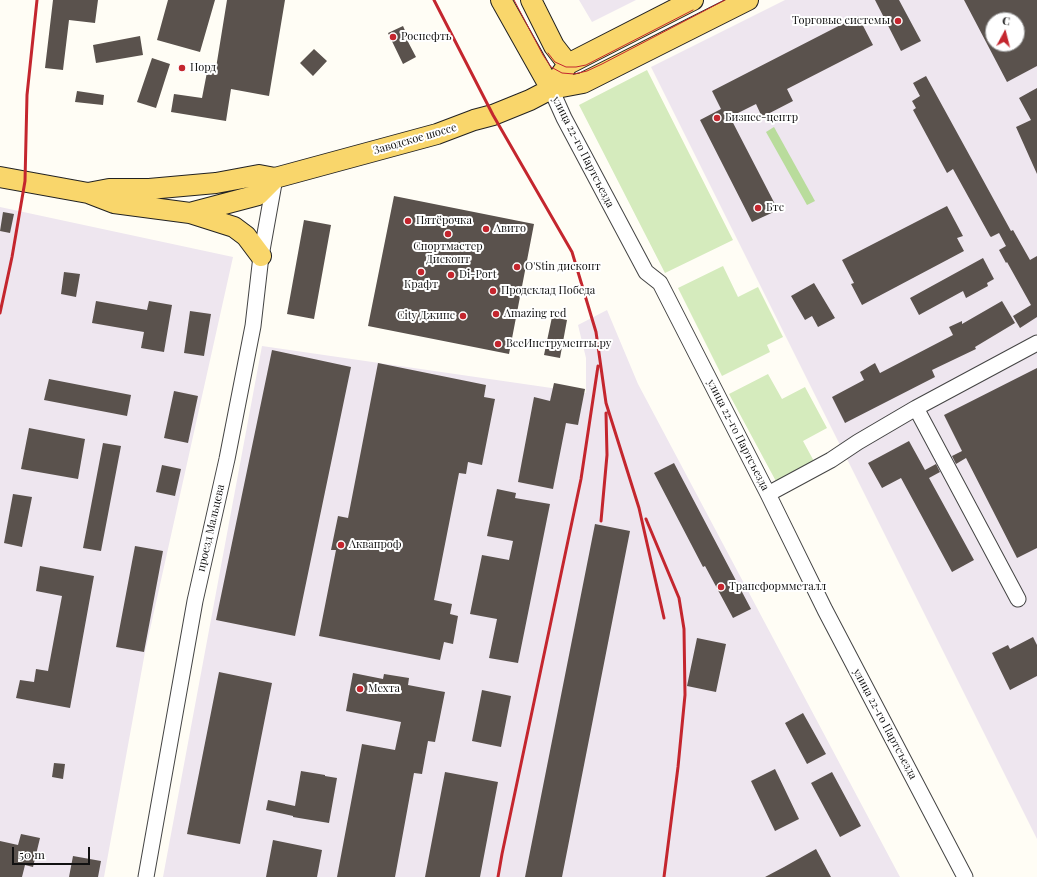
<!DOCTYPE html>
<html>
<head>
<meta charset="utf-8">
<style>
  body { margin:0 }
  #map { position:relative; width:1037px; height:877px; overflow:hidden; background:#fffdf5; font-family:"Playfair Display",serif }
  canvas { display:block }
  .north { position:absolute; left:985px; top:12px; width:40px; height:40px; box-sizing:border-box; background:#fff; border:1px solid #a0a0a0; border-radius:50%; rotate:7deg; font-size:11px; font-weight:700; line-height:16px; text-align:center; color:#111 }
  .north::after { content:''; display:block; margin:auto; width:14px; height:18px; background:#c4262e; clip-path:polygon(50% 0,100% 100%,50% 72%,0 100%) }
  .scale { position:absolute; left:12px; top:847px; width:78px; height:18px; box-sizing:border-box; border:2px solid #111; border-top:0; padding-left:5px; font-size:12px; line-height:14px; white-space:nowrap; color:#111; -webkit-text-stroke:3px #fff; paint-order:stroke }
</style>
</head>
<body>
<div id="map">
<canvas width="1037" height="877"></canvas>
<div class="north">С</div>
<div class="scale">50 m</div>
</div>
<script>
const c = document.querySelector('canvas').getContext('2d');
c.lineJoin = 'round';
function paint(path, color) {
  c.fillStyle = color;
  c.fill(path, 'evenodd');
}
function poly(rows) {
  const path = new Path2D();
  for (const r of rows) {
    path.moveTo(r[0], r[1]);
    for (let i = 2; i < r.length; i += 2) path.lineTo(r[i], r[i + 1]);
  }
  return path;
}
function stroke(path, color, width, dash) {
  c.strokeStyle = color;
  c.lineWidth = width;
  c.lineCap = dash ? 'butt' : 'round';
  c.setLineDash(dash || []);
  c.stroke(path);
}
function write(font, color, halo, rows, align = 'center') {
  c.font = font + ' "Playfair Display",serif';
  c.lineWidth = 4;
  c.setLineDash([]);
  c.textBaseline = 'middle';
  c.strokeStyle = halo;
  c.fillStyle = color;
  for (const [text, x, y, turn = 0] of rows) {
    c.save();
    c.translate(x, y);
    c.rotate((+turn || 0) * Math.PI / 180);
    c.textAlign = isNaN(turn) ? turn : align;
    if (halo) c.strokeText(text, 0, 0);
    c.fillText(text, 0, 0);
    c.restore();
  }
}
paint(poly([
  [579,0,636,0,592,22],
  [785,0,1037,0,1037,839,651,67],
  [993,20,1017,20,1017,44,993,44],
  [0,207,233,257,145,652,104,877,0,877],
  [607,310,638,384,900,877,163,877,262,346,586,393,586,358,578,325]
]), '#eee6ef');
paint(poly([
  [647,70,733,240,665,273,579,105],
  [723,266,738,297,758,287,783,337,767,345,770,352,722,376,678,288],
  [768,374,782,399,805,387,827,428,803,441,816,465,778,485,729,394]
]), '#d5ebbd');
paint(poly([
  [774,127,815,201,807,205,766,132]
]), '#b9dc9c');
paint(poly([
  [53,0,98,0,95,23,69,20,63,70,45,68],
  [168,0,215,0,200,52,157,40],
  [227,0,285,0,269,96,231,89,226,121,171,112,174,94,202,98,208,67,216,68],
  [875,0,899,0,921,41,901,51],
  [964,0,1037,0,1037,66,1007,82],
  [993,20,1017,20,1017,44,993,44],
  [858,16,873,45,787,89,793,101,762,117,756,104,730,117,778,210,752,222,700,120,721,109,712,91],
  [403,26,407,35,405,36,416,57,403,64,388,33],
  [140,36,143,55,96,63,93,45],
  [314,49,327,61,313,76,300,63],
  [152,58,170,64,156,108,137,102],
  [926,76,1011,231,1013,230,1030,260,1037,256,1037,317,1020,328,1013,316,1031,305,1007,262,1006,263,999,250,1006,246,999,233,991,237,990,236,953,169,947,173,913,110,916,108,912,101,920,96,913,83],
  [1037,88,1037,174,1016,127,1031,120,1019,98],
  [77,91,104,95,103,105,75,102],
  [394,196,534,224,509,354,368,326],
  [947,206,963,236,957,238,964,251,862,305,851,284,854,283,842,260],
  [3,212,14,214,10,233,0,231],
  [304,220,331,225,314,319,287,314],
  [983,258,994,279,987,283,988,286,966,298,963,291,919,315,910,298],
  [64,272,80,274,76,297,61,294],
  [814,283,835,318,818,327,812,316,805,320,791,296],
  [96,301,147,310,149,301,172,305,164,352,141,348,144,332,92,323],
  [1002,301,1015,323,975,347,976,349,932,370,935,377,845,423,832,397,864,380,860,372,875,363,880,373,953,335,949,327,962,321,962,324],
  [190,311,211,314,204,356,184,353],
  [552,317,567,320,560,358,544,355],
  [272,350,351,367,295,636,216,620],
  [378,363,486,385,484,397,495,399,482,465,468,462,466,474,459,473,434,600,452,604,450,614,458,616,453,644,444,642,440,660,319,636,336,550,331,550,338,516,348,518],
  [1037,368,1037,548,1017,558,966,458,956,464,952,456,962,451,944,415],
  [49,379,131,395,127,416,44,400],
  [554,383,585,389,578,425,566,423,553,489,518,482,534,397,550,401],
  [174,391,198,396,188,443,164,438],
  [29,428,85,439,78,479,21,469],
  [909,441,925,470,936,464,940,472,929,478,974,560,952,572,901,478,882,488,868,463],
  [103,443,121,446,101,551,83,548],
  [674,463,751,609,733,618,705,566,703,567,654,473],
  [162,465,181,469,175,496,156,492],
  [497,489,516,493,515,498,550,504,518,663,489,658,497,619,470,614,482,555,509,560,513,541,487,536],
  [13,494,32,497,22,547,4,543],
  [595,524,630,531,562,877,525,877],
  [135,546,163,551,144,652,116,647],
  [40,566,94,576,70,708,16,698,20,680,34,682,36,669,48,671,62,596,36,591],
  [1033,637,1037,645,1037,676,1010,690,992,653,1008,645,1010,649],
  [697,638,726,644,716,692,687,686],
  [219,672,272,683,240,844,187,834],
  [353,673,383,679,384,674,409,678,408,685,445,692,435,742,428,741,422,774,414,773,395,877,337,877,362,744,395,750,401,722,346,711],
  [482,690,511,696,501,747,472,741],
  [803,713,826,754,807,764,785,723],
  [54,763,65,764,63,779,52,777],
  [775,769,799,819,775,831,751,781],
  [301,771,325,775,325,776,337,778,329,823,293,817,293,816,266,810,268,800,295,806],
  [445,772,498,782,480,877,425,877],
  [832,772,861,826,840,837,811,783],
  [21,834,40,838,33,867,25,865,22,877,0,877,0,841,18,845],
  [273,840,322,850,317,877,266,877],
  [816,849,831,877,765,877,784,867],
  [73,856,101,861,98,877,69,877]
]), '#5a524d');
const minor = poly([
  [551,89,564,118,646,272,660,283,768,494,825,610,965,877],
  [916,408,1018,599],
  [768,494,831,460,858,442,916,408,1037,343],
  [146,877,195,601,227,459,253,326,261,256,275,178]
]);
const major = poly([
  [501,0,551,89],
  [531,0,554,46,568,64],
  [551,89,568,64,693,0],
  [0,177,88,193,114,203,190,213,258,195,275,178,437,134,474,120,493,115,530,100,551,89,583,83,748,0],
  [88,193,109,189,149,189,216,183,259,175,275,178],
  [190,213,234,227,246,236,261,256]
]);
stroke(minor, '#444', 17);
stroke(major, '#222', 22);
stroke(minor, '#fff', 15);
stroke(major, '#f9d66b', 20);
stroke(poly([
  [514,0,543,55,551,67,562,73,574,74,587,71,602,64,725,0],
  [548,53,555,62,566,67,576,67,586,65,693,10]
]), '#c4262e', 1);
stroke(poly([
  [434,0,493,115,572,252,596,332,606,403,639,508,664,618],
  [0,313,12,257,25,181,27,95,37,0],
  [646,519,679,598,684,629,685,695,678,767,664,877],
  [601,521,607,455,606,413],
  [498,877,502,854,581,479,598,366]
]), '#c4262e', 3);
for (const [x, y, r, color] of [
  [898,21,4,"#c4262e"],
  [393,37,4,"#c4262e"],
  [182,68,4,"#c4262e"],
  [717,118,4,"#c4262e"],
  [758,208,4,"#c4262e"],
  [408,221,4,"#c4262e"],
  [486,229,4,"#c4262e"],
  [448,234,4,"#c4262e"],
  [517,267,4,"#c4262e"],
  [421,272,4,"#c4262e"],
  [451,275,4,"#c4262e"],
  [493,291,4,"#c4262e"],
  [496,314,4,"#c4262e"],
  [463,316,4,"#c4262e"],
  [498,344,4,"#c4262e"],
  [341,545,4,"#c4262e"],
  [721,587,4,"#c4262e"],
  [360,689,4,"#c4262e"]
]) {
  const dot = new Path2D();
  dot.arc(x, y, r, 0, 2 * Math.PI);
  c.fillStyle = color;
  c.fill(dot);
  stroke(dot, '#fff', 1.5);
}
write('11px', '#111', '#fff', [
  ["Торговые системы",890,21,"right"],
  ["Роснефть",401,37],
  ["Норд",190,68],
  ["Бизнес-центр",725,118],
  ["Бтс",766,208],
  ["Пятёрочка",416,221],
  ["Авито",494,229],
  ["Спортмастер",448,247,"center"],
  ["Дисконт",448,260,"center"],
  ["O'Stin дисконт",525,267],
  ["Di-Port",459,275],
  ["Крафт",421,285,"center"],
  ["Продсклад Победа",501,291],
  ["Amazing red",504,314],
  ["City Джинс",455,316,"right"],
  ["ВсеИнструменты.ру",506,344],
  ["Аквапроф",349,545],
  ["Трансформметалл",729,587],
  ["Мехта",368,689]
], 'left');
write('11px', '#111', '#fff', [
  ["Заводское шоссе",415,139,-16],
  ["улица 22-го Партсъезда",583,152,63],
  ["улица 22-го Партсъезда",738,435,63],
  ["проезд Мальцева",211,528,-77],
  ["улица 22-го Партсъезда",885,724,62]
]);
</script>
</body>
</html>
